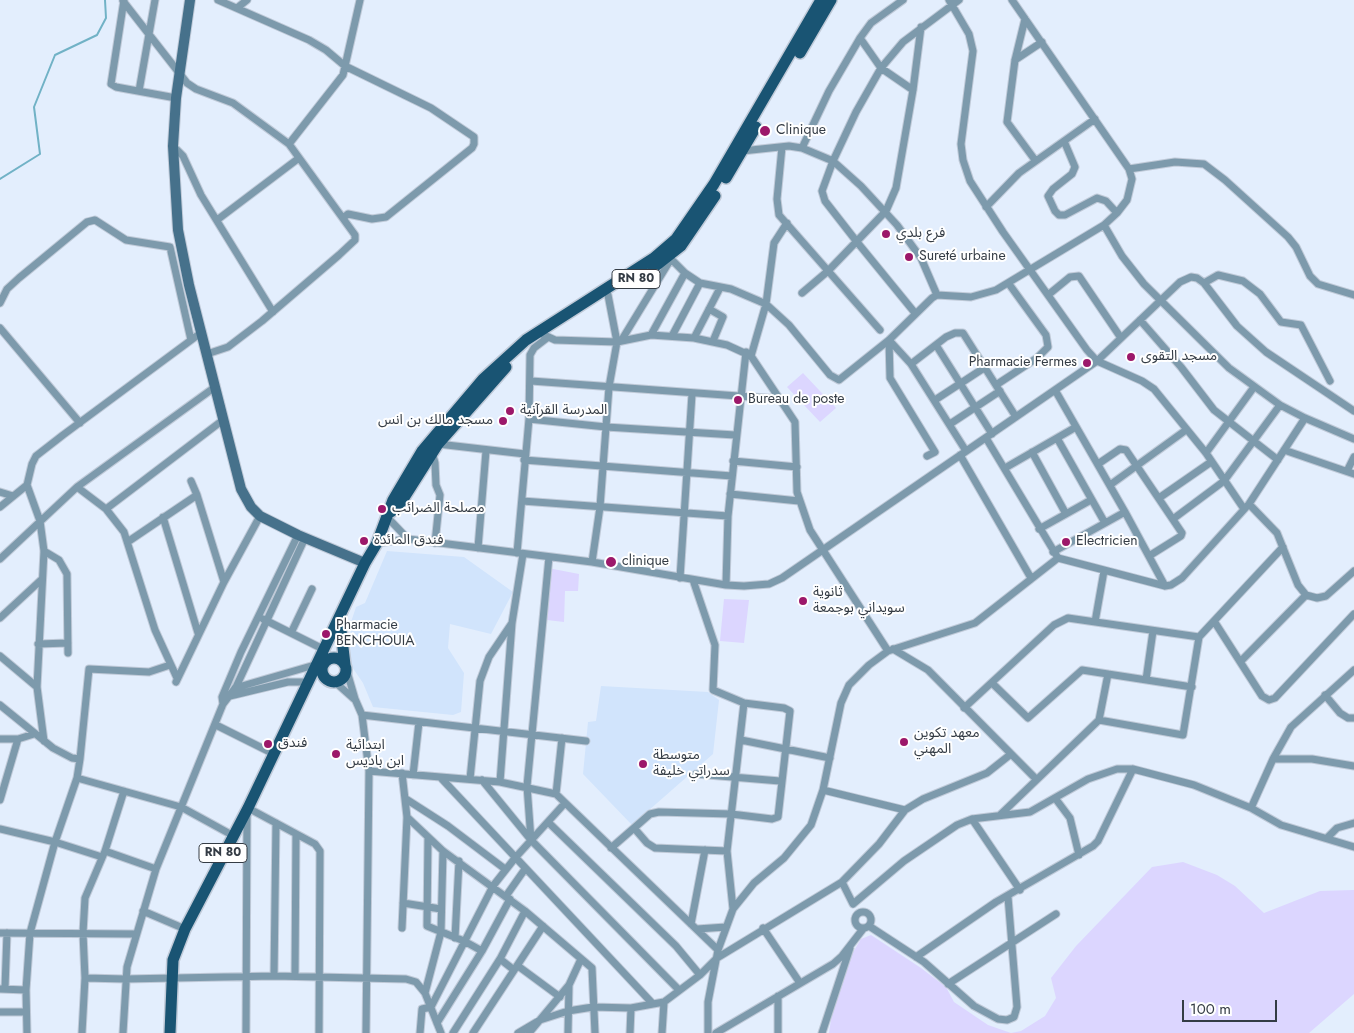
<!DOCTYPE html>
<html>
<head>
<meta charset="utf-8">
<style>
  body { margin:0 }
  #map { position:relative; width:1354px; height:1033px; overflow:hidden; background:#e3eefd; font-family:Jost,sans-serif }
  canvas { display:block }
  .scale { position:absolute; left:1182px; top:1000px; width:95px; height:22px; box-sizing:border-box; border:2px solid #343c45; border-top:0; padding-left:6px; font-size:15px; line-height:18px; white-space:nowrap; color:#343c45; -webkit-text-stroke:4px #fff; paint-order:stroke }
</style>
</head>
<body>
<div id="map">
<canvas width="1354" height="1033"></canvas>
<div class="scale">100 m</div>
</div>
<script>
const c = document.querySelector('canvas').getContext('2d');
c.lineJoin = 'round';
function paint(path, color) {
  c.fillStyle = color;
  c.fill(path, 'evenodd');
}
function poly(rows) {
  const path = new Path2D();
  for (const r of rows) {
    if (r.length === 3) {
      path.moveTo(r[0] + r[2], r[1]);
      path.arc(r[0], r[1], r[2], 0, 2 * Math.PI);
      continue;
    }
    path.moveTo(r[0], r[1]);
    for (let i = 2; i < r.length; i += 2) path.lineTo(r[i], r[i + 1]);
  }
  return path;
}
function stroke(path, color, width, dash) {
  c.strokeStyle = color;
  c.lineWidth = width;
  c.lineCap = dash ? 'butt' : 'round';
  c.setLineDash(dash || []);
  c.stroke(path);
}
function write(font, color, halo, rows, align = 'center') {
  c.font = font + ' Jost,"Noto Sans Arabic",sans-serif';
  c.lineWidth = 4;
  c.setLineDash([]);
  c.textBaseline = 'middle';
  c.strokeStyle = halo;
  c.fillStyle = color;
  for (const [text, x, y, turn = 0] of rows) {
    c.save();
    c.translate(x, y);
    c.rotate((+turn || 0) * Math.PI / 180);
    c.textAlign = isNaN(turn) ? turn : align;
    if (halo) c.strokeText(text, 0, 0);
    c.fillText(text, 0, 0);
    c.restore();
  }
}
paint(poly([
  [387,551,464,557,513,592,491,634,450,624,448,648,464,673,461,712,453,715,373,707,363,683,350,664,351,622,356,607,365,603],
  [601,686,708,692,719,700,713,754,632,825,583,774,588,722,596,721]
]), '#d1e4fc');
paint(poly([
  [803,373,836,408,820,422,787,387],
  [548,568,579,574,578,591,565,591,564,622,547,620],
  [724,599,749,600,744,643,720,641],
  [1183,862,1217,875,1235,886,1264,913,1320,891,1354,890,1354,994,1309,1033,1011,1033,1021,1031,1045,1016,1056,998,1051,978,1076,946,1152,867],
  [871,935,921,968,946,987,954,1002,988,1025,1011,1033,829,1033,832,1013,852,954,861,939]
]), '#dcd6ff');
stroke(poly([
  [0,179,40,154,34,107,55,55,97,35,106,18,105,0]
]), '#71b2c6', 2);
const minor = poly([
  [124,0,111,84,116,87,176,98],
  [218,0,309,40,326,50,345,66,431,108,474,137,474,144,472,148,386,217,372,219,348,214,343,218],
  [949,0,969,34,973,51,961,144,963,160,970,181,1003,232,1087,350,1097,361,1142,381,1154,389,1206,453,1244,509],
  [123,1,187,83,196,89,233,103,289,144,355,235,355,240,339,255,262,321,228,347,207,354],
  [237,8,247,0],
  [1025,19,1015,60,1007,122,1035,160],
  [860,38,881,68,913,90],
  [1015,60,1042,42],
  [139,91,155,0],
  [1064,141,1075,167,1072,174,1053,189,1048,196,1055,211,1059,215,1065,215,1097,198,1106,201,1117,213],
  [289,144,343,75,360,0],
  [173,146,183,156,201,195,273,312],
  [782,147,777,199,779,215,880,330],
  [802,148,829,91,860,38,871,23,903,0],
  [742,151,789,146,802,148,833,161,861,186,897,225,921,258,937,295],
  [1129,169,1175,162,1204,164,1225,180,1288,237,1296,247,1310,276,1318,284,1354,295],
  [986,207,1019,173,1095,119],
  [217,220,299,158],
  [1104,225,1122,256,1144,284,1229,368,1280,405,1305,418,1354,439],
  [667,255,685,273,700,283,731,289,766,304,789,325,830,375,839,380,889,340,932,298,937,295,971,297,996,290,1104,225,1117,213,1127,200,1132,179,1129,169,1012,0],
  [1204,283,1218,275,1243,281,1260,294,1281,322,1301,325,1330,381],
  [802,293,828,271,886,211,896,188,913,90,921,27],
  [1048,295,1070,277,1079,276,1121,338],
  [0,303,7,289,19,278,87,222,95,220,126,240,170,247,191,340],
  [709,309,723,317,713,341],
  [915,313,857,242,825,201,822,191,833,161,856,112,881,68,903,42,959,0],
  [1140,320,1181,367,1214,410,1278,460],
  [0,328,80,423],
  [542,334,555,340,617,342,651,335,694,338,727,345,751,356,795,422,797,492,810,530,888,651],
  [651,335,685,273],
  [672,336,700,283],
  [694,338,720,288],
  [621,341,671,259],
  [936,345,992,434],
  [751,356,766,304,774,243,787,223],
  [911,364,946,337,955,333,963,333,1016,417],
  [531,381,780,399],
  [996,385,1037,358,1048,347,1046,335,1009,284],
  [1055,390,1125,512,1165,586],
  [935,400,984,368],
  [529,419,606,427,735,435],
  [950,424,1000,391],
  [986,438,1058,558,1165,586,1171,585,1182,578,1249,504,1305,418],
  [1057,438,1105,523],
  [438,444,525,454],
  [1284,450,1354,474],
  [432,452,435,463,436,485,440,495,435,543],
  [1032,452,1066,514],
  [1206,453,1254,387],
  [960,455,1031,578],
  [927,456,935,452,890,378,889,340,911,364,966,451],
  [524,460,732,476],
  [733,461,797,467],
  [1098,464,1120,449,1126,450,1182,533,1181,536,1149,556],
  [1005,468,1076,427],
  [1347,471,1354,457],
  [191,481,197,495,224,582],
  [1110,485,1186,430],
  [77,487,106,509,124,532,155,630,177,678],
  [0,492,13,496],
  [730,494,799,501],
  [1159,498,1211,462],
  [522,501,728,516],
  [1249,504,1277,533,1298,585,1306,595,1317,598,1326,596,1354,571],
  [0,507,27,485],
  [106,509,223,420],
  [163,517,198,633],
  [1173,519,1224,481,1280,405],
  [1039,529,1091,500],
  [298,535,241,652,222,697,223,704,236,687,305,538],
  [408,539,592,562,726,585,744,586,769,584,782,578,1097,361,1180,282,1191,277,1197,278,1204,283,1237,326,1266,352,1354,411],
  [129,541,197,495],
  [377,543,408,539,388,518],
  [478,548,486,451],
  [44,551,59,560,67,574,68,653],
  [1053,552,1125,512],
  [517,553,529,419,530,355,534,348,547,338],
  [0,559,77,487,215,387],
  [592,562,600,507,609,387,617,342,608,295],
  [680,578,692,394],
  [726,585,728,516,746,352],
  [0,618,41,580],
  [263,619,325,650],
  [1214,621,1262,696,1269,700,1275,698,1354,614],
  [1095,622,1104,571],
  [291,633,312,589],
  [38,644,68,643],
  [893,649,928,670,1036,779],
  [0,656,37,687],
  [1241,661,1306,595],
  [346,668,355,699,362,715,369,771,366,1033],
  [1108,674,1099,720,1183,735,1199,637],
  [1146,680,1153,631],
  [176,682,224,582,260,516],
  [335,682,354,699],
  [992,683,1028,718,1082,670,1192,687],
  [235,688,318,664],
  [1325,695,1340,713,1348,718,1354,718],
  [230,696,288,682,309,682],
  [0,705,53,748,72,758,80,759,77,778,55,842,30,933,26,990,27,1033],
  [964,708,1054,625,1068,618,1199,637,1283,547],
  [362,715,586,741],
  [216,725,274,754],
  [562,738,556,794,718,950],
  [0,739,18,739],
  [741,740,830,758],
  [44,741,37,687,44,551,40,521,27,485,32,464,36,456,63,435,202,332],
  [80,759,89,669,149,672,170,665],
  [1273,759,1291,727,1354,670],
  [369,771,500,782,556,794],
  [402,773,407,817,402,928],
  [696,774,780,781],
  [413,775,419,722],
  [77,778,181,807,232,835],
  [441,778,653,1004],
  [470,779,480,681,489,657,512,623],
  [482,780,531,840,679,990],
  [500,782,512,623,523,554],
  [823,790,905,810,923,799,987,773,1011,754],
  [124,791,105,851,85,898,83,933,85,978,125,979,274,976,406,979,416,982,425,993,441,1033],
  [1055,798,1070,818,1079,855],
  [406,799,448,826,505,869],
  [0,800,18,739,34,734],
  [248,808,315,844,320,851,319,1033],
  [1251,808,1273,759,1312,759,1354,766],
  [1000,815,1099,720],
  [407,817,443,851,525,911,592,968,595,1033],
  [972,819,1020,890],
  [548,822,676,946,700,975],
  [634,828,650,814,659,812,731,814,772,819,778,817,790,711,784,708,744,703,713,690,715,645,693,580],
  [0,829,55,842,102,857],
  [428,838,427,926,464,941,482,951],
  [1327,838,1337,828,1354,823],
  [531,840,527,786,549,557],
  [611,848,634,828,647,843,655,848,727,851],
  [105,851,156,869],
  [842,882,853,904,904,861,957,825,972,819,1030,812,1088,779,1117,769,1133,769,1194,785,1251,808,1281,825,1354,847],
  [506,896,525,869],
  [403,903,441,909],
  [733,909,727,851,744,703],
  [143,911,185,929],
  [863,920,8],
  [691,924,705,850],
  [869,926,924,962,974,1006,998,1019,1007,1020,1014,1017,1017,1007,1008,897],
  [763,928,800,983],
  [697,929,726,927],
  [0,933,136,934],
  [455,938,459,861],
  [916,957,996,902,1093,846,1098,841,1133,769],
  [500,959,514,970],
  [518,966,560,997],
  [274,976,276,823],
  [295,976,296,834],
  [948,984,1056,914],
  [569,985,581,959],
  [5,988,7,933],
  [0,989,26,990],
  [425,993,441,932,443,851],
  [0,1012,26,1012],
  [437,1023,482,951,510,899],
  [82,1033,85,978],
  [123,1033,127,967,156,869,223,704],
  [246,1033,247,813],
  [420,1033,422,1009,431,1007,493,886,515,858,565,803],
  [453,1033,500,959,525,911],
  [473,1033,543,926],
  [518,1033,540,1020,568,1011,593,1007,631,1008,664,1002,700,975,717,958,842,882,879,844,905,810],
  [529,1033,569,985,568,1033],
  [630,1033,631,1008],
  [662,1033,664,1002],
  [708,1033,708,1002,718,950,733,909,754,883,784,858,811,825,823,790,841,703,849,685,869,665,888,651,975,623,1058,558],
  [716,1033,833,964,842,956,863,929],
  [778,1033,778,996],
  [822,1033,850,948]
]);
const secondary = poly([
  [190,0,176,98,173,146,178,230,189,285,241,489,251,507,260,516,298,535,365,563]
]);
const primary = poly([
  [800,53,831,0],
  [726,178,756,127],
  [653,268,681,246,715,196],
  [391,512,400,504,438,444,506,367],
  [340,622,345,665],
  [334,670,12],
  [170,1033,173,960,185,929,248,808,365,563,377,543,393,500,422,451,483,379,526,340,654,258,676,239,714,184,821,0]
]);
stroke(minor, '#c0cad8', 9);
stroke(secondary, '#c0cad8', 12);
stroke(primary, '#c0cad8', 14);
stroke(minor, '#7d9aac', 7);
stroke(secondary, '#46718b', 10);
stroke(primary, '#195473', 11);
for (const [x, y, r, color] of [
  [765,131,6,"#9c186a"],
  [886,234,5,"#9c186a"],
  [909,257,5,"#9c186a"],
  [1131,357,5,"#9c186a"],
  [1087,363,5,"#9c186a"],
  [738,400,5,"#9c186a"],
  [510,411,5,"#9c186a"],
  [503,421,5,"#9c186a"],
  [382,509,5,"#9c186a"],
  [364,541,5,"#9c186a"],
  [1066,542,5,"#9c186a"],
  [611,562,6,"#9c186a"],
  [803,601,5,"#9c186a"],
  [326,634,5,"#9c186a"],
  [904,742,5,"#9c186a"],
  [268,744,5,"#9c186a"],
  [336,754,5,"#9c186a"],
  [643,764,5,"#9c186a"]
]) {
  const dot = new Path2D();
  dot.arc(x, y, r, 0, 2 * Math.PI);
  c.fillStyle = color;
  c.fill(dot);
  stroke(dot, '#fff', 2);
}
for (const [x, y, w] of [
  [636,279,48],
  [223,853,48]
]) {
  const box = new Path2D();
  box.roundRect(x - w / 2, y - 9.5, w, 19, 4);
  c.fillStyle = '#fff';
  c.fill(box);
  stroke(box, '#343c45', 1);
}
write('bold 12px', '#343c45', null, [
  ["RN 80",636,279],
  ["RN 80",223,853]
]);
write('14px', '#343c45', '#fff', [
  ["Clinique",776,131],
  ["فرع بلدي",896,234],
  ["Sureté urbaine",919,257],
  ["مسجد التقوى",1141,357],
  ["Pharmacie Fermes",1077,363,"right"],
  ["Bureau de poste",748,400],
  ["المدرسة القرآنية",520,411],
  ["مسجد مالك بن انس",493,421,"right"],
  ["مصلحة الضرائب",392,509],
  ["فندق المائدة",374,541],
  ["Electricien",1076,542],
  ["clinique",622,562],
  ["ثانوية",813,593],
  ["سويداني بوجمعة",813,609],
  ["Pharmacie",336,626],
  ["BENCHOUIA",336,642],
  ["معهد تكوين",914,734],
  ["المهني",914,750],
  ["فندق",278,744],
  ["ابتدائية",346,746],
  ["ابن باديس",346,762],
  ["متوسطة",653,756],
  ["سدراتي خليفة",653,772]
], 'left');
</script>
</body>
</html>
